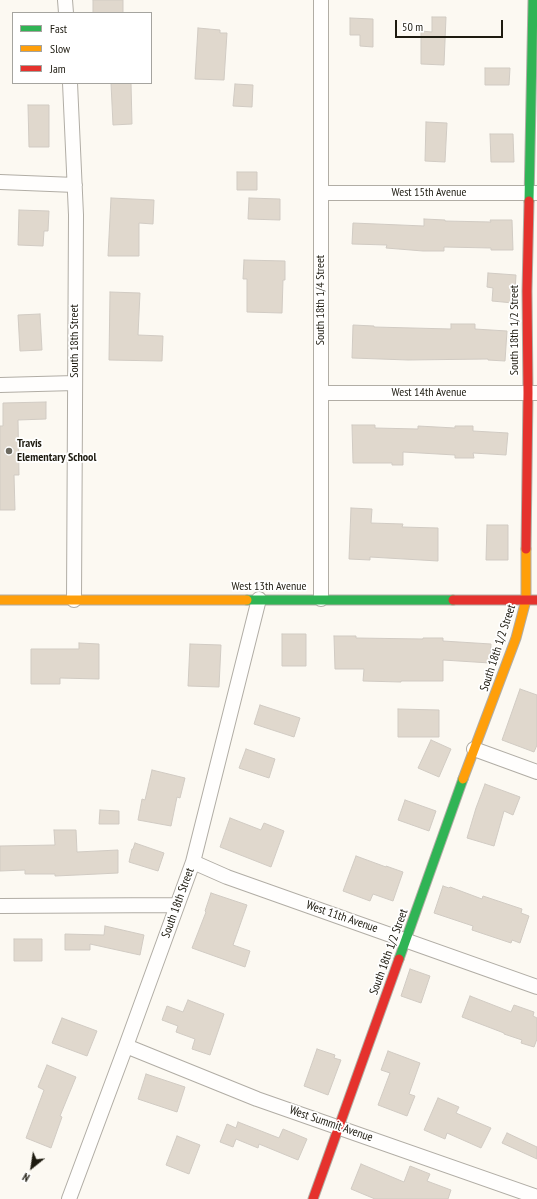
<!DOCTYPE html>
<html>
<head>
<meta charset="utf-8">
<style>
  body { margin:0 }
  #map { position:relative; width:537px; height:1199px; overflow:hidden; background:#fcf9f2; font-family:"PT Sans Narrow",sans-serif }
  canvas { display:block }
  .legend { position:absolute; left:12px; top:12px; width:140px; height:72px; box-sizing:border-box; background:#fff; border:1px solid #a5a49f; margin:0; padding:5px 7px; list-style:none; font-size:12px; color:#1e1b10 }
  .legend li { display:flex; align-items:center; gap:8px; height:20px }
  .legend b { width:20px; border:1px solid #a5a49f }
  .north { position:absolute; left:12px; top:1147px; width:40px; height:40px; -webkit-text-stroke:3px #fff; paint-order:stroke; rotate:210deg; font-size:11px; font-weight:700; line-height:16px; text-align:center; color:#1e1b10 }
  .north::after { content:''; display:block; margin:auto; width:14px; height:18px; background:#1e1b10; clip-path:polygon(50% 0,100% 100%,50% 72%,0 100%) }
  .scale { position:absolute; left:395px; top:20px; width:108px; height:18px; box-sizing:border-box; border:2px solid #1e1b10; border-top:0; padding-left:5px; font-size:12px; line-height:14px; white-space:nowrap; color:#1e1b10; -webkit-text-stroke:3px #fff; paint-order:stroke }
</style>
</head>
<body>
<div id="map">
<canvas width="537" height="1199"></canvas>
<ul class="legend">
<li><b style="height:5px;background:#30b455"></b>Fast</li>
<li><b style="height:5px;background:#ff9f0a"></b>Slow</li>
<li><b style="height:5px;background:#e5322d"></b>Jam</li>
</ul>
<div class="north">N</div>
<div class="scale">50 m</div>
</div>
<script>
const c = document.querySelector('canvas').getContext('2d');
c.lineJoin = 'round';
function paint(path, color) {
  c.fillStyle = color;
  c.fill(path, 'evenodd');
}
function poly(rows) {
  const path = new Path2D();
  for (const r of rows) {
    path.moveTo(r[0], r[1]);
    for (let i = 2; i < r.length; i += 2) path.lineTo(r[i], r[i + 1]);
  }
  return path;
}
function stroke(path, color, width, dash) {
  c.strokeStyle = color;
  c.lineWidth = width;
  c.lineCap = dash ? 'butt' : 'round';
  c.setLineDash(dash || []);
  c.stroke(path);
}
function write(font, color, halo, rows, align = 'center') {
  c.font = font + ' "PT Sans Narrow",sans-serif';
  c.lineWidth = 3.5;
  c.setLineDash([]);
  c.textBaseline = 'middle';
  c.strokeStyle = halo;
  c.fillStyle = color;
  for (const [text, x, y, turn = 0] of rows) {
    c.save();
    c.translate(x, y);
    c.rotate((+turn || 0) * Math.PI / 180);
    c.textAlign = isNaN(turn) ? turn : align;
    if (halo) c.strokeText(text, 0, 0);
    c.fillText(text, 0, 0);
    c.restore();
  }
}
const building = poly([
  [93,0,123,0,123,13,93,13,93,0],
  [432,17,446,17,444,65,421,64,421,31,432,32,432,17],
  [350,18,373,19,373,47,360,46,360,35,350,35,350,18],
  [198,28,220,30,220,33,227,33,224,80,195,79,198,28],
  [485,68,510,68,509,85,485,85,485,68],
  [111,83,131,83,132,124,113,125,111,83],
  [235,84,253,85,252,107,233,106,235,84],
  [28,105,49,105,49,147,29,147,28,105],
  [426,122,447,123,445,162,425,161,426,122],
  [490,134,513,134,514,162,491,162,490,134],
  [237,172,257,172,257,190,237,190,237,172],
  [111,198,154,200,153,224,139,223,139,256,108,256,111,198],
  [249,198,280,199,280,220,248,219,249,198],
  [19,210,49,211,48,231,44,231,43,246,18,245,19,210],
  [424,219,445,220,445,221,491,222,490,220,512,220,513,250,491,250,491,248,444,247,444,251,423,251,386,248,387,245,352,244,353,223,424,226,424,219],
  [244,260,285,261,285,280,283,280,282,313,247,312,247,279,243,279,244,260],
  [488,273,516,275,515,290,514,289,513,303,492,301,493,288,487,287,488,273],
  [110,292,140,293,138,335,163,336,162,361,109,360,110,292],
  [40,314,42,350,20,351,18,315,40,314],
  [451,324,475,324,475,329,507,331,505,361,488,360,488,359,408,360,352,358,353,325,374,326,374,327,451,329,451,324],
  [46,402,46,419,18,420,19,475,14,475,15,510,0,510,0,426,3,426,3,403,46,402],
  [352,425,375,425,375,428,418,429,418,426,455,428,455,426,473,426,473,431,508,433,506,455,473,453,474,458,455,458,455,455,403,452,403,465,392,465,392,463,353,463,352,425],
  [351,508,372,509,371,523,403,524,402,527,438,528,438,561,370,557,370,560,349,559,351,508],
  [487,525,508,525,508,560,486,560,487,525],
  [282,634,306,634,306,666,282,666,282,634],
  [334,636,356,636,356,638,423,639,423,638,443,638,443,641,491,644,490,663,443,660,443,681,401,681,401,682,363,681,364,669,335,669,334,636],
  [79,643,99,644,99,679,60,678,60,684,31,684,31,649,79,649,79,643],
  [190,644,221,645,219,687,188,686,190,644],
  [520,689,537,695,537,745,534,752,502,740,520,689],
  [260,705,300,718,294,737,254,724,260,705],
  [398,709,439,710,439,737,398,737,398,709],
  [431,740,451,749,439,777,418,768,431,740],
  [246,749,275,759,269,778,239,768,246,749],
  [152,770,185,778,180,798,177,797,171,826,138,820,142,799,145,800,152,770],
  [485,784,520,797,513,815,504,811,494,846,467,838,476,808,485,784],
  [405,800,436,811,429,831,398,820,405,800],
  [100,810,119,811,119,824,99,824,100,810],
  [230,818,261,830,264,823,284,831,271,867,220,847,230,818],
  [54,830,76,830,77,852,118,850,118,873,77,875,55,876,55,874,25,874,25,870,0,871,0,846,55,845,54,830],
  [135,843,164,853,158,871,129,862,132,849,133,849,135,843],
  [356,856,386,867,386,866,403,872,393,901,373,894,370,901,343,891,356,856],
  [443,886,449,888,450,887,482,899,483,896,522,909,521,913,529,916,520,943,512,940,511,943,472,930,473,926,434,913,443,886],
  [211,893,247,905,233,945,250,951,245,967,192,948,206,912,205,911,211,893],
  [105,926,144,935,140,955,90,944,90,950,65,950,65,934,104,935,105,926],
  [14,939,42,939,42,961,14,961,14,939],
  [410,969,430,976,421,1003,401,996,410,969],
  [470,996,511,1012,514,1005,534,1012,533,1016,537,1018,537,1039,534,1047,521,1043,522,1040,504,1034,504,1033,462,1017,470,996],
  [188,1000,224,1014,210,1055,192,1049,195,1039,176,1032,178,1026,162,1020,167,1006,183,1012,188,1000],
  [62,1018,97,1031,87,1056,52,1043,62,1018],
  [317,1049,335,1055,334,1058,341,1060,328,1095,304,1086,317,1049],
  [388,1051,420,1063,409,1094,415,1096,407,1116,378,1105,390,1073,381,1070,388,1051],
  [47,1065,76,1077,60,1116,62,1117,51,1148,26,1138,44,1090,38,1087,47,1065],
  [146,1074,185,1087,177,1112,138,1099,146,1074],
  [438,1098,459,1107,456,1113,491,1128,481,1148,447,1133,445,1139,424,1130,438,1098],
  [238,1122,279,1138,283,1129,307,1139,298,1160,259,1144,258,1148,236,1139,233,1147,220,1142,227,1124,236,1128,238,1122],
  [507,1133,537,1147,537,1159,502,1143,507,1133],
  [177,1136,200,1145,189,1174,166,1165,177,1136],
  [361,1164,404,1182,410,1166,430,1174,427,1181,451,1190,448,1199,375,1199,351,1189,361,1164]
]);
paint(building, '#e0d8cd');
stroke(building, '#d1cbc3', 1);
const street = poly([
  [65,0,66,13],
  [70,83,76,215,74,600],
  [0,182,75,185],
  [321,193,537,193],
  [0,385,75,383],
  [321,393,537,393],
  [321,599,321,0],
  [474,749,537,772],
  [193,862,227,877,537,987],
  [0,906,177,905],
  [126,1046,257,1099,537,1197],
  [69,1199,126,1046,193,862,259,599]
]);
const fast = poly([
  [529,201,533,0],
  [247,600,453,600],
  [399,959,463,779]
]);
const slow = poly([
  [0,600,247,600],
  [463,779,516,638,526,600,526,549]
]);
const jam = poly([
  [526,549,528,393,527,291,529,201],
  [453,600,537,600],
  [313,1199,399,959]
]);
stroke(street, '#b1ada5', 16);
stroke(fast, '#b1ada5', 11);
stroke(slow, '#b1ada5', 11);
stroke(jam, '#b1ada5', 11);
stroke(street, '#fffefd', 14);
stroke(fast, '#30b455', 9);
stroke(slow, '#ff9f0a', 9);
stroke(jam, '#e5322d', 9);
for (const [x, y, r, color] of [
  [9,451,4,"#6c695f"]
]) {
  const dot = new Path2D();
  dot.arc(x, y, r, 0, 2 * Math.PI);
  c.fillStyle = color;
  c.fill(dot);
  stroke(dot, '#fff', 1.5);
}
write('12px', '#1e1b10', '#fff', [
  ["West 15th Avenue",429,193],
  ["South 18th 1/4 Street",321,300,-90],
  ["South 18th 1/2 Street",515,330,-90],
  ["South 18th Street",75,341,-90],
  ["West 14th Avenue",429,393],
  ["West 13th Avenue",269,587],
  ["South 18th 1/2 Street",498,648,-72],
  ["South 18th Street",178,903,-70],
  ["West 11th Avenue",342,917,19],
  ["South 18th 1/2 Street",389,952,-70],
  ["West Summit Avenue",331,1124,19]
]);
write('bold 12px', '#1e1b10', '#fff', [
  ["Travis",17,444],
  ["Elementary School",17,458]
], 'left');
</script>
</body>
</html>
